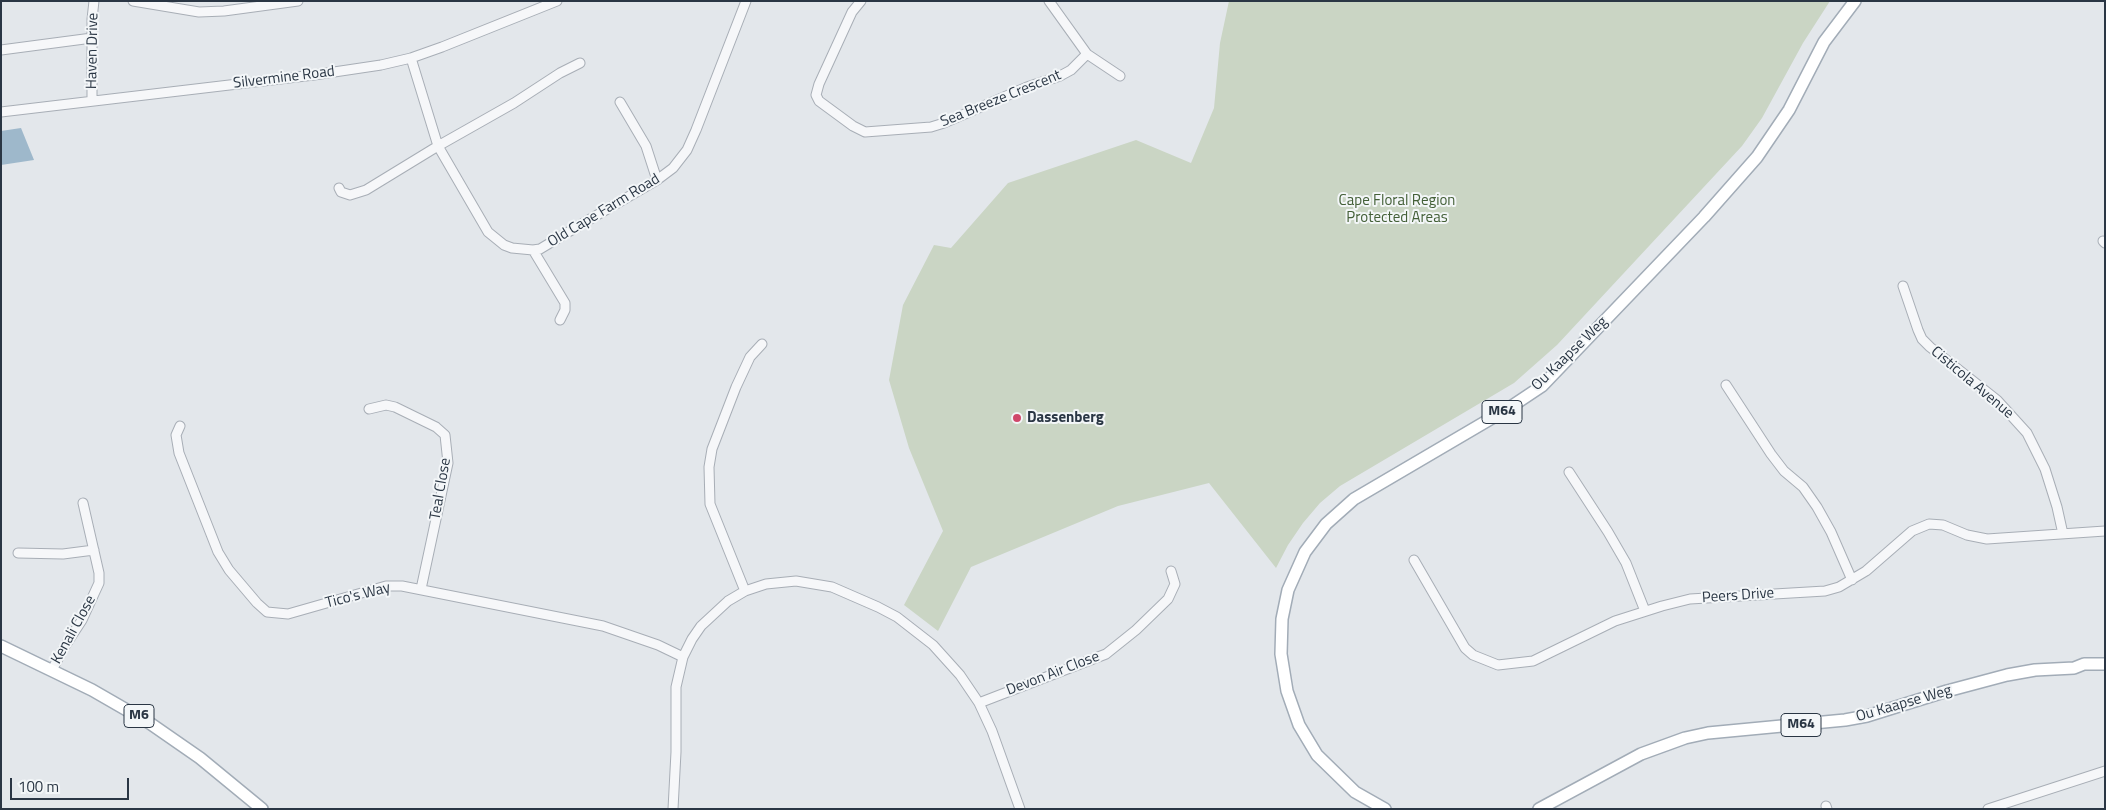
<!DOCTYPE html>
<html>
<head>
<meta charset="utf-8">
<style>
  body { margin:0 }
  #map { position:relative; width:2106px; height:810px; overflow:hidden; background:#e3e7eb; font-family:"Titillium Web",sans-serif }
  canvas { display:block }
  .frame { position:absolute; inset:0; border:2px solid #2a3644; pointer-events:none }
  .scale { position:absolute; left:10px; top:778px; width:119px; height:22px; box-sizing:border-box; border:2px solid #2a3644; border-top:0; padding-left:6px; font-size:15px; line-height:18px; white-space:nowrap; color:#2a3644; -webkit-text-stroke:4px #f3f6f8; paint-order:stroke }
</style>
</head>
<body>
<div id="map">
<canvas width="2106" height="810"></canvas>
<div class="frame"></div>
<div class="scale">100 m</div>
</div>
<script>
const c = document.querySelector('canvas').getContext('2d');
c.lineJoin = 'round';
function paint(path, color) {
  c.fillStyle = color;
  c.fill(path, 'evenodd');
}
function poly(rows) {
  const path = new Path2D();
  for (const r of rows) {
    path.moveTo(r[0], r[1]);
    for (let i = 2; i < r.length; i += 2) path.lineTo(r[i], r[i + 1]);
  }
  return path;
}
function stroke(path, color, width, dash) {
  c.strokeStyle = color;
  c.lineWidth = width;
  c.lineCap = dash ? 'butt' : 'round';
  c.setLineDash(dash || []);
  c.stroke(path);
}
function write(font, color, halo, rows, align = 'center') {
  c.font = font + ' "Titillium Web",sans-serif';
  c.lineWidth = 4;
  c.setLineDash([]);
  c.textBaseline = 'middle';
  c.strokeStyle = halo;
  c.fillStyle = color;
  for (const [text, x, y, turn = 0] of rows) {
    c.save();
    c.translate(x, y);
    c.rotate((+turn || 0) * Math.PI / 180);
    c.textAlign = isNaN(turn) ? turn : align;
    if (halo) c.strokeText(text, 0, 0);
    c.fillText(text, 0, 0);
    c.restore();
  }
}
paint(poly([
  [1229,1,1830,1,1803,43,1762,118,1742,146,1557,345,1514,383,1340,486,1320,503,1303,523,1288,545,1276,568,1209,483,1118,506,971,567,938,631,904,605,943,531,909,448,889,380,903,305,934,245,951,248,1008,183,1136,140,1191,163,1214,108,1220,43]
]), '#cad5c4');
paint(poly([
  [21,128,34,160,1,165,1,131]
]), '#9eb8cb');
const minor = poly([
  [133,1,199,12,224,11,298,1],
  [861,1,852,12,819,84,816,95,819,101,853,126,865,132,931,127,944,123,1027,87,1060,76,1071,70,1087,54],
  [1049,1,1087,54,1120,76],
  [1,50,92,38],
  [411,58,438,146,488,232,504,245,512,248,533,250,540,249,575,228,657,180,673,168,687,150,696,130,746,1],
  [92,101,92,19,94,1],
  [620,102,646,146,657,180],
  [1,112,314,75,381,65,411,58,442,47,557,1],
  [339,188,341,192,350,195,366,190,438,146,514,103,560,73,580,63],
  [2103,241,2105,243],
  [533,250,565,303,565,310,560,320],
  [1903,286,1918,330,1922,339,1930,347,1997,400,2027,433,2045,469,2057,507,2063,534],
  [1726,385,1771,454,1784,471,1803,487,1817,507,1831,532,1852,580],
  [369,409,386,405,395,407,436,427,445,435,448,463,421,589],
  [180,426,176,435,179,453,218,552,229,570,257,603,267,612,288,614,386,586,402,586,603,626,658,645,683,657],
  [1569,472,1608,532,1626,563,1645,611],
  [18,553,63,554,94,550],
  [1414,560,1465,648,1473,655,1498,665,1533,661,1615,621,1662,606,1690,599,1825,591,1839,587,1866,571,1912,531,1929,524,1943,525,1967,535,1987,539,2105,531],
  [745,591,710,504,709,467,712,449,736,387,750,357,762,344],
  [52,670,65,646,82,620,99,583,99,573,83,503],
  [979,703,1106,654,1136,630,1168,599,1175,584,1171,571],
  [1826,806,1827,809],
  [673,809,676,752,676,687,683,657,692,639,701,626,728,601,745,591,766,584,796,581,832,587,878,607,897,617,933,645,960,675,979,703,992,731,1020,809],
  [1988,809,2105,771]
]);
const major = poly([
  [1,646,92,690,151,724,200,758,262,809],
  [1385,809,1355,792,1317,755,1299,725,1287,691,1281,654,1282,619,1288,590,1305,552,1326,524,1354,499,1509,408,1542,386,1704,217,1757,157,1789,110,1824,42,1855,1],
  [1539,809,1641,754,1685,738,1708,733,1845,720,1867,716,1947,691,2007,675,2035,670,2074,668,2084,664,2105,664]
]);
stroke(minor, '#a8aeb6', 11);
stroke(major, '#a2acb7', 14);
stroke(minor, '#f6f7f9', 9);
stroke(major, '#fff', 11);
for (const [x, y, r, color] of [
  [1017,418,5,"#d0486a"]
]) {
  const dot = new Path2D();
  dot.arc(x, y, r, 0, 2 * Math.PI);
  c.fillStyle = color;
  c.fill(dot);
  stroke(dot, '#f3f6f8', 2);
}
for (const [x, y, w] of [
  [1502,412,40],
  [139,716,30],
  [1801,725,40]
]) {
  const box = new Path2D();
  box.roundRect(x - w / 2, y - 11.5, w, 23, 4);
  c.fillStyle = '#f3f6f8';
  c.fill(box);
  stroke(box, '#2a3644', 1);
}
write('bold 14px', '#2a3644', null, [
  ["M64",1502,412],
  ["M6",139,716],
  ["M64",1801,725]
]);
write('15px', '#2a3644', '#f3f6f8', [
  ["Haven Drive",93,51,-89],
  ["Silvermine Road",284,78,-7],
  ["Sea Breeze Crescent",1001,99,-22],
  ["Old Cape Farm Road",604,211,-31],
  ["Ou Kaapse Weg",1570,354,-44],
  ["Cisticola Avenue",1972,383,40],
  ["Teal Close",441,489,-80],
  ["Tico's Way",358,596,-14],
  ["Peers Drive",1738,596,-4],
  ["Kenali Close",74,630,-61],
  ["Devon Air Close",1053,674,-21],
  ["Ou Kaapse Weg",1904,704,-16]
]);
write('15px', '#435f37', '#f3f6f8', [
  ["Cape Floral Region",1397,201],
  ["Protected Areas",1397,218]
]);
write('bold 15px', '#2a3644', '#f3f6f8', [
  ["Dassenberg",1027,418]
], 'left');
</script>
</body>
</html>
